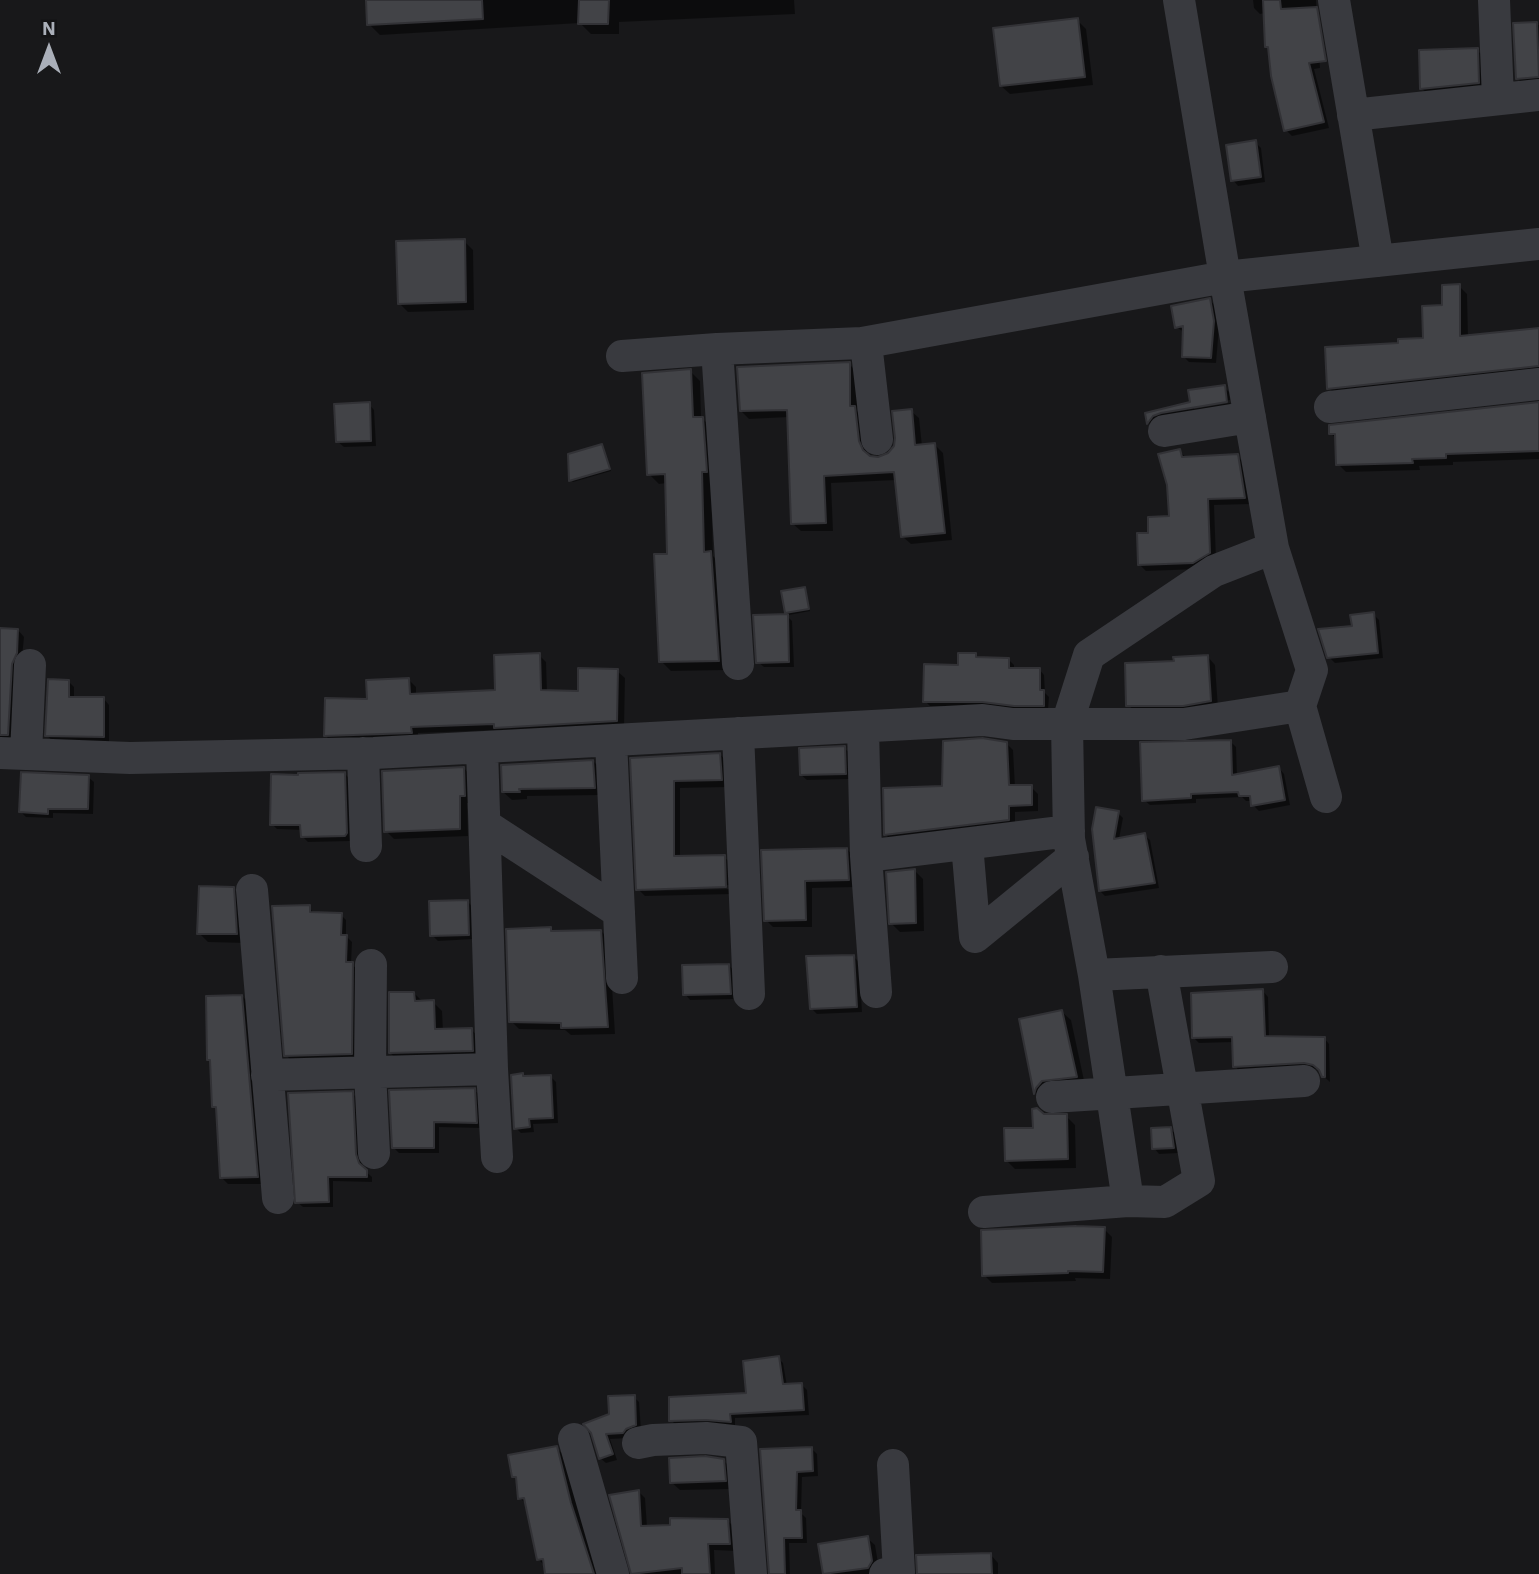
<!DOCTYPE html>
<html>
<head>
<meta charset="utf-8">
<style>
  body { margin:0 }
  #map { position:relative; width:1539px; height:1574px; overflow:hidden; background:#18181a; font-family:"IBM Plex Sans",sans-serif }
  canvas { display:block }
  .north { position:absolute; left:14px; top:14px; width:70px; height:70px; -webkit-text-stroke:5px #131315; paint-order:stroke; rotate:0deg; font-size:19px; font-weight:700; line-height:28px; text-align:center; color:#aaafb9 }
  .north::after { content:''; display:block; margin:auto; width:24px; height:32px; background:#aaafb9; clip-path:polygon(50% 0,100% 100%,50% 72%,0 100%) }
</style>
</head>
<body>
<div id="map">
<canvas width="1539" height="1574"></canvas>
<div class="north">N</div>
</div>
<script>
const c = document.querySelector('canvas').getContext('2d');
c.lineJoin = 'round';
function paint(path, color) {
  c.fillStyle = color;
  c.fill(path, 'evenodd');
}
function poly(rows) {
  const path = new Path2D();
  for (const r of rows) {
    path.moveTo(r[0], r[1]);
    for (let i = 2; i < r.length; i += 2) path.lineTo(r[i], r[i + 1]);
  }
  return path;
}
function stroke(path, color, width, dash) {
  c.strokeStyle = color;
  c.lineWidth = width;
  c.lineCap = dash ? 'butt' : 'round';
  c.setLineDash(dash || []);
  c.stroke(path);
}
paint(poly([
  [368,0,794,0,795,14,619,22,619,34,591,34,580,23,380,35,369,24],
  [1253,0,1316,0,1320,68,1314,69,1329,128,1292,136,1286,130,1270,50,1266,46,1265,13,1260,14,1254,8],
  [1077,20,1086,29,1093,85,1010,94,1001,86],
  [1515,24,1539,25,1539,83,1523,84,1517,78],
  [1477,50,1486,59,1487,91,1431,97,1422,89],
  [1255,142,1261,148,1265,182,1238,186,1233,180],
  [464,241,473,250,474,310,408,312,399,303],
  [1459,286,1467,294,1468,337,1539,329,1539,374,1337,396,1329,388,1399,345,1425,339],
  [1210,300,1215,306,1219,327,1216,363,1189,362,1184,357,1184,332,1176,327],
  [849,364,857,372,857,411,862,416,868,457,879,459,888,456,895,448,911,411,919,418,922,446,935,445,943,453,952,540,911,544,903,537,897,480,831,483,833,531,801,531,793,524,789,417,749,419,741,411],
  [690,371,700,381,701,417,712,428,711,481,713,556,720,563,728,670,671,671,661,661,669,555,667,483,659,484,649,474],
  [1224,387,1229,392,1230,400,1194,406,1194,409,1230,403,1231,406,1153,427,1149,423,1147,415,1192,404],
  [369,404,374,410,376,446,344,447,338,442],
  [1539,404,1539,459,1453,462,1453,465,1419,466,1420,470,1346,472,1338,464,1337,439,1331,434],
  [602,445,611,471,573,482,571,480],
  [1179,451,1187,458,1237,456,1244,463,1251,504,1214,505,1216,560,1200,569,1146,571,1139,564,1171,518],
  [805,589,810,611,789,615,787,612],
  [1373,614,1379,620,1383,658,1335,663,1329,657,1353,628],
  [787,616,792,621,794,667,764,667,758,662],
  [0,630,18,630,24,637,14,741,0,742],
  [539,655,546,662,547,692,579,693,617,671,625,678,624,728,503,734,498,730,418,733,418,739,332,742,325,735,369,701,409,680,416,687,416,695,497,692],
  [975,655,979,659,1009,660,1014,665,1014,670,1039,669,1044,675,1045,693,1049,697,1048,710,1021,710,989,706,930,706,925,701,960,666],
  [1208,657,1215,665,1218,708,1136,712,1128,705],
  [69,682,74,687,74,699,104,699,109,705,109,742,53,741,47,736],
  [1230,741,1236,747,1237,776,1279,768,1284,774,1290,805,1259,811,1253,805,1252,801,1246,801,1242,797,1196,799,1196,803,1150,805,1144,800],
  [1006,743,1013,750,1015,787,1031,787,1038,794,1038,811,1015,812,1015,826,892,841,886,835,943,788],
  [844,748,850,753,851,779,807,780,801,775],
  [720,754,727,762,728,787,680,788,680,858,724,857,732,864,732,885,643,888,643,891,733,889,733,894,645,896,638,889,632,759],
  [593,761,601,769,602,795,527,796,527,799,512,800,503,792],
  [464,768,471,776,472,803,467,803,468,836,394,839,386,831],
  [345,774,350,779,351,841,308,842,302,836,302,830,277,829,272,824,300,777],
  [88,777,94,782,93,814,53,813,53,818,26,817,21,812],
  [1118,813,1123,818,1119,839,1144,835,1150,840,1159,888,1105,896,1100,891],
  [847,849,854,857,856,887,812,888,812,927,773,927,766,920,763,852],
  [914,870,923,879,924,931,900,932,891,923],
  [234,889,243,898,245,943,208,942,199,933],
  [468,902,473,907,474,939,438,941,432,935],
  [309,907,314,914,341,915,346,920,346,936,352,942,351,964,358,970,356,1059,292,1061,286,1055],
  [551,929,554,932,601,931,609,939,615,1034,571,1035,565,1030,519,1029,511,1021],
  [853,956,859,962,862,1012,817,1014,811,1008],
  [729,965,734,971,735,999,690,1000,685,994],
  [1263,991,1268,997,1269,1038,1324,1038,1329,1044,1330,1082,1323,1076,1321,1070,1310,1068,1240,1072,1235,1066,1234,1042,1199,1043,1194,1038],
  [414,993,423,1002,433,1002,442,1011,443,1031,472,1030,480,1039,481,1059,399,1061,390,1053],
  [242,996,249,1003,264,1184,228,1184,222,1178,218,1110,214,1106,212,1062,209,1059],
  [1062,1012,1071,1020,1085,1085,1043,1100,1036,1093,1021,1021],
  [551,1077,556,1082,558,1123,533,1124,534,1132,521,1133,516,1128],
  [474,1090,480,1095,481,1128,439,1127,439,1153,399,1153,394,1148],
  [352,1093,357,1098,361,1161,363,1169,372,1177,372,1182,333,1181,333,1207,303,1207,297,1202],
  [1066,1116,1075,1125,1076,1168,1015,1169,1006,1160,1035,1129,1052,1117],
  [1170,1129,1176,1134,1179,1153,1159,1154,1154,1148],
  [1104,1229,1112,1237,1110,1279,1075,1278,1076,1281,992,1283,984,1275],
  [778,1358,783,1363,787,1386,802,1385,807,1390,809,1415,735,1418,735,1427,676,1425,671,1420,748,1395],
  [634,1397,639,1402,641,1430,629,1438,610,1439,617,1460,606,1463,600,1458,593,1432],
  [556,1448,564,1455,598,1574,547,1574,546,1567,538,1559,528,1506,520,1498,518,1481,514,1476],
  [811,1448,817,1454,818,1476,802,1477,801,1513,806,1518,807,1543,789,1543,790,1574,771,1574,762,1451],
  [723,1460,732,1469,733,1489,680,1490,671,1482],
  [639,1492,645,1498,647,1527,728,1521,735,1528,736,1551,714,1550,715,1574,632,1574,612,1497],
  [867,1538,875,1545,879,1569,876,1574,825,1574,820,1546],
  [991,1555,998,1563,998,1574,918,1574]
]), '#0007');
const building = poly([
  [366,0,482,0,483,19,367,25,366,0],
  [579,0,609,0,608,24,578,24,579,0],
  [1263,0,1280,0,1281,9,1317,7,1326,61,1309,63,1324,122,1284,131,1271,76,1268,47,1265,47,1263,0],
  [1078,18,1085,77,1000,86,993,28,1078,18],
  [1537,22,1539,77,1516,79,1513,23,1537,22],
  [1478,48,1479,83,1420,89,1419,50,1478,48],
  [1256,140,1261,177,1231,181,1226,145,1256,140],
  [465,239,466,302,398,304,396,241,465,239],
  [1460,284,1460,336,1539,328,1539,366,1327,389,1325,347,1398,343,1398,339,1423,338,1422,306,1442,305,1442,285,1460,284],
  [1210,298,1214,321,1211,358,1182,357,1183,326,1175,328,1171,306,1210,298],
  [850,362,850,406,855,406,859,441,863,450,870,456,878,457,888,453,894,446,895,438,892,411,912,409,915,445,935,443,945,533,901,537,894,472,824,476,826,523,791,524,787,410,740,411,737,367,850,362],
  [691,369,693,417,703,417,707,472,702,472,704,552,711,551,719,661,659,662,654,554,667,554,665,474,647,475,642,373,691,369],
  [1225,385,1227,402,1161,413,1153,416,1147,424,1145,413,1190,402,1188,390,1225,385],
  [370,402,371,441,336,442,334,404,370,402],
  [1539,402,1539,451,1446,454,1446,458,1412,459,1413,463,1336,465,1335,434,1329,434,1329,425,1539,402],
  [602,444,610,469,569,481,568,454,602,444],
  [1180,449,1182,457,1238,454,1245,498,1208,499,1210,553,1193,563,1138,565,1137,533,1148,533,1148,517,1169,516,1167,485,1158,454,1180,449],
  [805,587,809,609,785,613,781,591,805,587],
  [1374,612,1378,653,1327,658,1318,629,1352,626,1350,615,1374,612],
  [788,614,789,662,756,663,753,615,788,614],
  [0,628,18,629,17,653,12,664,8,735,0,735,0,628],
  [540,653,541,690,578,691,578,668,618,669,617,721,494,728,494,724,411,727,412,733,324,736,325,698,367,699,366,680,409,678,410,694,495,690,494,655,540,653],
  [958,653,976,653,976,657,1009,658,1009,668,1040,668,1040,690,1044,690,1044,706,1014,706,982,702,923,702,924,664,958,665,958,653],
  [1208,655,1211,701,1183,706,1126,706,1125,663,1174,661,1173,657,1208,655],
  [48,679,69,680,69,697,104,697,104,737,45,736,48,679],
  [982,738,1007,742,1009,785,1032,785,1032,805,1009,806,1009,820,884,835,883,788,942,786,943,741,982,738],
  [1231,740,1232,775,1279,766,1285,800,1251,806,1250,796,1239,796,1238,792,1191,794,1191,798,1142,801,1140,742,1231,740],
  [845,746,846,774,800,775,799,748,845,746],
  [720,753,722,780,674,781,674,856,725,855,726,887,636,890,630,758,720,753],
  [593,760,595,788,519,789,520,792,502,792,501,765,593,760],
  [464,767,465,796,460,796,460,829,384,832,382,771,464,767],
  [21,772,89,775,88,809,48,809,48,814,19,812,21,772],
  [345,772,347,833,345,836,301,837,300,825,270,825,271,774,298,775,298,773,345,772],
  [1096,807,1119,811,1114,839,1145,833,1155,883,1099,891,1092,829,1096,807],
  [847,848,849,880,805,881,806,920,764,921,761,850,847,848],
  [915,869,916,923,889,924,886,872,915,869],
  [199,886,234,887,237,934,197,934,199,886],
  [468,900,469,935,430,936,429,901,468,900],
  [310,905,310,912,342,913,341,935,347,935,346,962,353,962,352,1054,284,1056,272,906,310,905],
  [551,927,551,931,601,930,608,1027,561,1028,561,1023,509,1022,506,929,551,927],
  [854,955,857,1007,810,1009,806,956,854,955],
  [729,964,731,994,683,995,682,965,729,964],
  [1263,989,1265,1036,1325,1037,1325,1077,1322,1077,1319,1070,1313,1065,1304,1063,1233,1067,1232,1037,1192,1038,1191,993,1263,989],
  [389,992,414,992,415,1001,434,1000,435,1029,472,1028,473,1051,389,1053,389,992],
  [242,995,258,1177,220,1178,216,1107,212,1107,210,1060,207,1060,206,996,242,995],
  [1062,1010,1077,1077,1042,1081,1036,1088,1034,1094,1019,1019,1062,1010],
  [523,1073,523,1076,551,1075,553,1118,529,1119,530,1127,514,1129,511,1075,523,1073],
  [475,1088,477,1123,434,1122,434,1148,392,1148,389,1090,475,1088],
  [353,1091,356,1154,359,1163,367,1170,367,1177,328,1177,329,1202,295,1203,288,1093,353,1091],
  [1037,1108,1044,1114,1067,1114,1068,1159,1005,1161,1004,1128,1033,1128,1032,1109,1037,1108],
  [1171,1127,1174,1148,1152,1149,1151,1128,1171,1127],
  [1076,1226,1105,1227,1103,1272,1068,1271,1068,1273,982,1276,981,1230,1076,1226],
  [779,1356,783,1384,802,1383,804,1410,730,1414,731,1422,706,1420,669,1421,669,1397,746,1393,743,1361,779,1356],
  [635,1395,636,1425,626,1429,623,1433,606,1434,613,1454,599,1459,591,1433,583,1424,609,1414,608,1396,635,1395],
  [557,1446,571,1503,594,1574,545,1574,543,1559,537,1560,524,1498,518,1499,516,1477,512,1477,508,1455,557,1446],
  [812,1447,813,1471,797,1472,796,1510,801,1510,802,1538,784,1538,785,1574,769,1574,760,1449,812,1447],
  [705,1456,724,1459,726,1481,670,1483,669,1458,705,1456],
  [639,1490,641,1526,670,1525,670,1518,728,1519,730,1544,708,1544,710,1574,682,1574,682,1568,631,1574,609,1495,639,1490],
  [868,1536,872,1561,868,1568,823,1574,818,1544,868,1536],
  [991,1553,992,1574,917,1574,916,1555,991,1553]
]);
paint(building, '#424347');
stroke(building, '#323236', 2);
stroke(poly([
  [1334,0,1378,261],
  [1494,0,1498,99],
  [1353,115,1539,95],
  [866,343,877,439],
  [622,356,717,349],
  [1330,407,1539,384],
  [1164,431,1250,417],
  [738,664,717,349,862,343,1225,277,1179,0],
  [1300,706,1326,797],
  [863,727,866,856,876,992],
  [738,733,749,994],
  [611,741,622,978],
  [0,753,130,758,374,753,983,720,1013,724,1184,724,1300,706,1312,670,1273,548,1225,277,1539,244],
  [363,753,366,846],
  [26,754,30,665],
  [485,825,619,912],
  [967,844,975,937,1073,857],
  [866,856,1069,831],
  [252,890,278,1198],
  [371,965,370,1072,374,1153],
  [1094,975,1272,967],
  [492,1069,497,1157],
  [267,1075,492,1069,482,748],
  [1052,1097,1304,1081],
  [1128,1201,1165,1202,1199,1181,1161,971],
  [984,1212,1128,1201,1094,975,1069,839,1067,724,1089,655,1214,571,1273,548],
  [574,1439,613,1574],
  [638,1443,653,1440,706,1438,741,1442,751,1574],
  [885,1574,899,1572,893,1465]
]), '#393a3f', 32);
</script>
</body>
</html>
